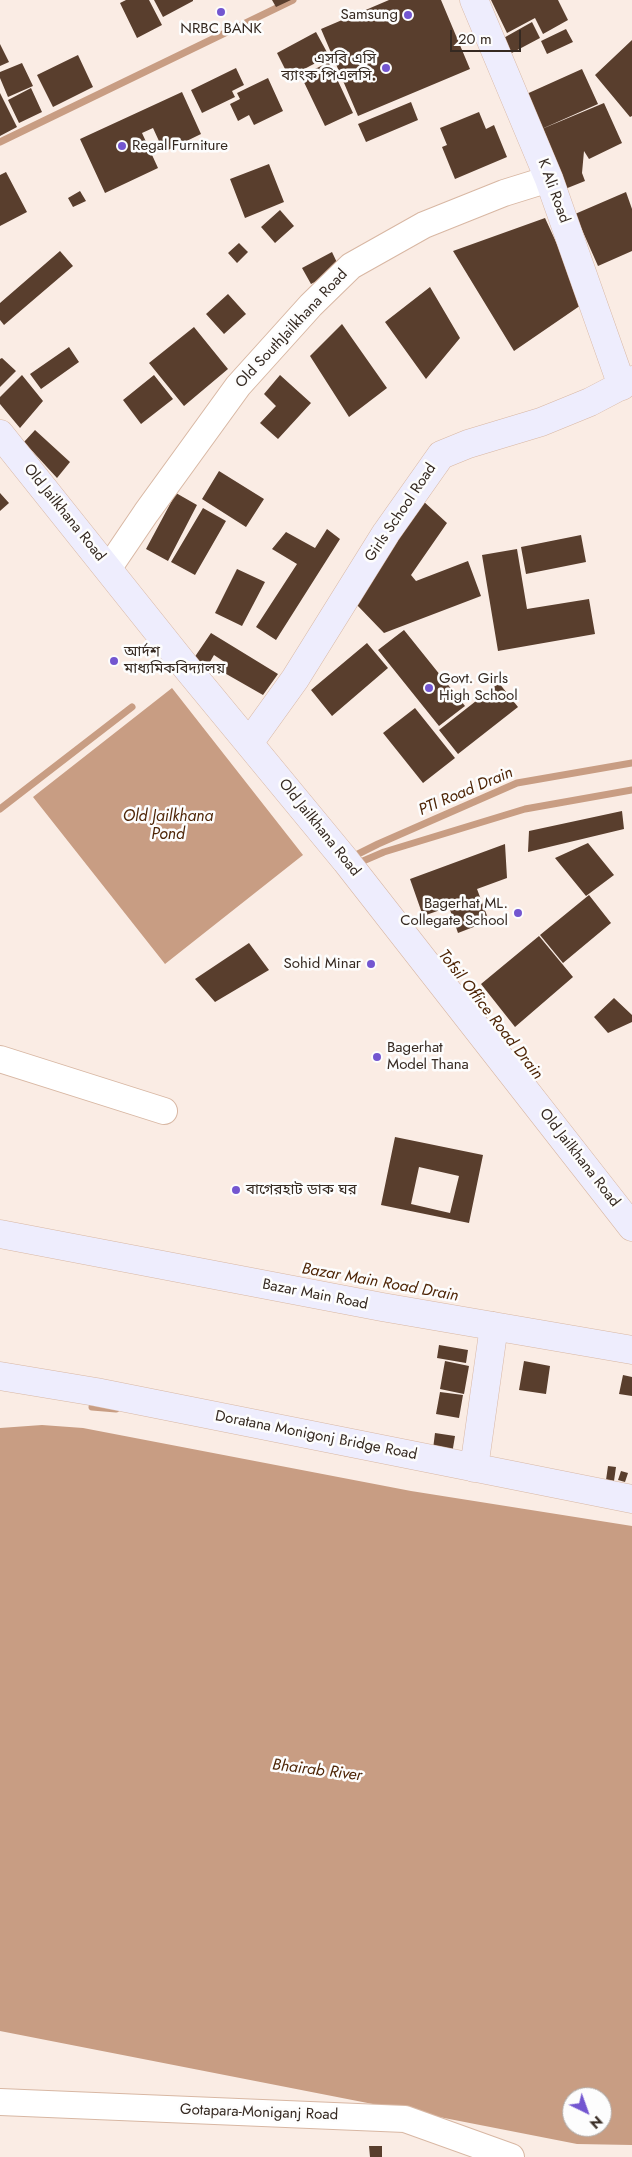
<!DOCTYPE html>
<html>
<head>
<meta charset="utf-8">
<style>
  body { margin:0 }
  #map { position:relative; width:632px; height:2157px; overflow:hidden; background:#faece4; font-family:Jost,sans-serif }
  canvas { display:block }
  .north { position:absolute; left:562px; top:2087px; width:50px; height:50px; box-sizing:border-box; background:#fdfdfd; border:1px solid #ada8a5; border-radius:50%; rotate:138deg; font-size:14px; font-weight:700; line-height:20px; text-align:center; color:#352921 }
  .north::after { content:''; display:block; margin:auto; width:18px; height:22px; background:#7356d0; clip-path:polygon(50% 0,100% 100%,50% 72%,0 100%) }
  .scale { position:absolute; left:450px; top:30px; width:71px; height:22px; box-sizing:border-box; border:2px solid #352921; border-top:0; padding-left:6px; font-size:15px; line-height:18px; white-space:nowrap; color:#352921; -webkit-text-stroke:4px #fdfdfd; paint-order:stroke }
</style>
</head>
<body>
<div id="map">
<canvas width="632" height="2157"></canvas>
<div class="north">N</div>
<div class="scale">20 m</div>
</div>
<script>
const c = document.querySelector('canvas').getContext('2d');
c.lineJoin = 'round';
function paint(path, color) {
  c.fillStyle = color;
  c.fill(path, 'evenodd');
}
function poly(rows) {
  const path = new Path2D();
  for (const r of rows) {
    path.moveTo(r[0], r[1]);
    for (let i = 2; i < r.length; i += 2) path.lineTo(r[i], r[i + 1]);
  }
  return path;
}
function stroke(path, color, width, dash) {
  c.strokeStyle = color;
  c.lineWidth = width;
  c.lineCap = dash ? 'butt' : 'round';
  c.setLineDash(dash || []);
  c.stroke(path);
}
function write(font, color, halo, rows, align = 'center') {
  c.font = font + ' Jost,"Noto Sans Bengali",sans-serif';
  c.lineWidth = 5;
  c.setLineDash([]);
  c.textBaseline = 'middle';
  c.strokeStyle = halo;
  c.fillStyle = color;
  for (const [text, x, y, turn = 0] of rows) {
    c.save();
    c.translate(x, y);
    c.rotate((+turn || 0) * Math.PI / 180);
    c.textAlign = isNaN(turn) ? turn : align;
    if (halo) c.strokeText(text, 0, 0);
    c.fillText(text, 0, 0);
    c.restore();
  }
}
paint(poly([
  [172,688,303,855,165,964,33,797],
  [42,1425,83,1428,411,1491,632,1526,632,2145,577,2144,0,2031,0,1428],
  [572,2097,602,2097,602,2127,572,2127]
]), '#c89d83');
stroke(poly([
  [0,142,293,0],
  [0,809,132,707],
  [350,858,378,844,517,783,632,763],
  [356,864,384,852,525,809,632,790],
  [92,1407,116,1409]
]), '#c89d83', 7);
paint(poly([
  [126,0,149,0,162,25,137,38,120,3],
  [154,0,193,0,193,1,163,17],
  [272,0,291,0,276,7],
  [389,0,441,0,470,69,358,116,321,29],
  [491,0,558,0,568,20,543,34,535,18,507,33],
  [532,22,540,38,508,55,500,40],
  [566,29,573,42,547,54,541,41],
  [316,32,329,56,289,77,277,53],
  [632,40,632,116,630,117,595,75],
  [0,44,9,62,0,66],
  [78,55,93,87,53,107,37,75],
  [329,62,353,113,325,126,301,76],
  [22,63,33,86,8,97,0,78,0,72],
  [236,68,244,85,232,91,235,97,202,113,191,90],
  [582,69,598,104,537,131,522,96],
  [268,78,283,111,254,125,249,115,238,121,230,104,240,99,237,93],
  [31,88,42,112,19,123,8,100],
  [182,92,201,134,164,152,153,128,142,133,158,168,105,193,80,139],
  [0,93,17,127,0,136],
  [411,102,418,120,366,142,358,124],
  [604,103,622,143,589,159,584,151,582,173,585,181,560,191,537,131],
  [479,112,486,129,494,125,507,157,455,179,442,147,447,145,440,128],
  [269,164,284,202,245,218,230,179],
  [6,172,27,212,0,226,0,175],
  [80,191,86,201,73,207,68,198],
  [626,192,632,209,632,251,598,266,575,214],
  [280,210,294,226,275,243,261,227],
  [545,218,584,303,514,351,453,251],
  [239,243,248,252,237,263,228,253],
  [60,251,73,266,4,325,0,320,0,303],
  [332,252,340,269,311,284,302,268],
  [430,287,460,338,426,379,385,322],
  [228,294,246,314,224,334,206,314],
  [342,324,387,388,349,417,310,356],
  [194,327,228,369,184,406,149,363],
  [69,347,79,362,41,389,30,374],
  [2,358,16,371,0,387,0,359],
  [22,375,43,401,20,428,0,404,0,397],
  [154,375,173,399,141,424,123,400],
  [280,375,311,403,278,439,260,423,276,406,264,394],
  [35,430,70,462,57,478,24,442],
  [219,471,264,499,246,527,202,499],
  [0,493,9,503,0,511],
  [176,493,197,505,168,561,146,549],
  [422,500,447,523,411,575,416,581,468,561,481,596,384,633,356,604],
  [203,508,226,521,195,575,171,562],
  [327,529,340,539,276,640,256,627,297,564,272,549,286,532,315,548],
  [581,535,586,562,526,574,521,547],
  [517,549,527,609,589,599,595,634,498,651,482,555],
  [237,569,265,582,242,626,215,613],
  [404,630,465,706,439,726,378,650],
  [211,633,278,674,263,695,221,671,226,663,214,655,207,667,194,658],
  [367,643,388,668,332,716,311,690],
  [499,683,518,707,458,754,439,730],
  [415,708,455,758,423,783,383,733],
  [622,811,624,829,528,852,529,831],
  [588,843,614,875,586,896,555,858],
  [505,844,507,878,477,889,489,921,458,933,449,907,423,916,410,879],
  [589,895,611,923,563,963,540,935],
  [539,936,573,977,515,1027,481,984],
  [249,943,269,970,215,1002,195,979],
  [614,998,632,1015,632,1022,608,1033,594,1017],
  [395,1137,483,1155,469,1223,381,1205],
  [419,1167,459,1176,450,1213,411,1204],
  [439,1345,468,1350,466,1363,437,1358],
  [445,1361,469,1366,464,1394,440,1389],
  [524,1361,550,1366,546,1394,519,1390],
  [623,1375,632,1377,632,1396,619,1394],
  [440,1392,463,1395,459,1418,436,1414],
  [435,1433,455,1436,451,1460,432,1457],
  [608,1466,616,1467,614,1481,606,1480],
  [621,1471,628,1473,625,1482,618,1480],
  [369,2146,382,2146,382,2157,370,2157]
]), '#593e2d');
const street = poly([
  [108,569,146,513,238,386,311,305,351,266,424,225,504,193,549,179],
  [0,1059,164,1111],
  [0,2102,405,2119,511,2157]
]);
const secondary = poly([
  [474,0,549,179,622,386],
  [0,434,186,667,346,861,632,1227],
  [249,743,295,679,386,533,441,455,468,444,541,422,590,402,632,380],
  [0,1234,382,1307,632,1350],
  [0,1376,96,1392,632,1499],
  [474,1468,494,1326]
]);
stroke(street, '#d8b7a3', 28);
stroke(secondary, '#d8b7a3', 29);
stroke(street, '#fff', 26);
stroke(secondary, '#eeedfd', 28);
for (const [x, y, r, color] of [
  [221,12,5,"#7356d0"],
  [408,15,5,"#7356d0"],
  [386,68,5,"#7356d0"],
  [122,146,5,"#7356d0"],
  [114,661,5,"#7356d0"],
  [429,688,5,"#7356d0"],
  [518,913,5,"#7356d0"],
  [371,964,5,"#7356d0"],
  [377,1057,5,"#7356d0"],
  [236,1190,5,"#7356d0"]
]) {
  const dot = new Path2D();
  dot.arc(x, y, r, 0, 2 * Math.PI);
  c.fillStyle = color;
  c.fill(dot);
  stroke(dot, '#fdfdfd', 2);
}
write('15px', '#352921', '#fdfdfd', [
  ["Samsung",398,15,"right"],
  ["NRBC BANK",221,29,"center"],
  ["এসবি এসি",376,59,"right"],
  ["ব্যাংক পিএলসি.",376,76,"right"],
  ["Regal Furniture",132,146],
  ["আর্দশ",124,652],
  ["মাধ্যমিকবিদ্যালয়",124,669],
  ["Govt. Girls",439,679],
  ["High School",439,696],
  ["Bagerhat ML.",508,904,"right"],
  ["Collegate School",508,921,"right"],
  ["Sohid Minar",361,964,"right"],
  ["Bagerhat",387,1048],
  ["Model Thana",387,1065],
  ["বাগেরহাট ডাক ঘর",246,1190]
], 'left');
write('15px', '#352921', '#fdfdfd', [
  ["K Ali Road",553,191,70],
  ["Old SouthJailkhana Road",292,329,-47],
  ["Old Jailkhana Road",64,513,51],
  ["Girls School Road",401,513,-56],
  ["Old Jailkhana Road",319,828,51],
  ["Old Jailkhana Road",579,1158,52],
  ["Bazar Main Road",315,1295,11],
  ["Doratana Monigonj Bridge Road",316,1436,11],
  ["Gotapara-Moniganj Road",259,2113,2]
]);
write('italic 16px', '#4e2506', '#fdfdfd', [
  ["PTI Road Drain",466,792,-23],
  ["Old Jailkhana",168,817],
  ["Pond",168,835],
  ["Tofsil Office Road Drain",490,1015,52],
  ["Bazar Main Road Drain",380,1283,10],
  ["Bhairab River",317,1771,7]
]);
</script>
</body>
</html>
